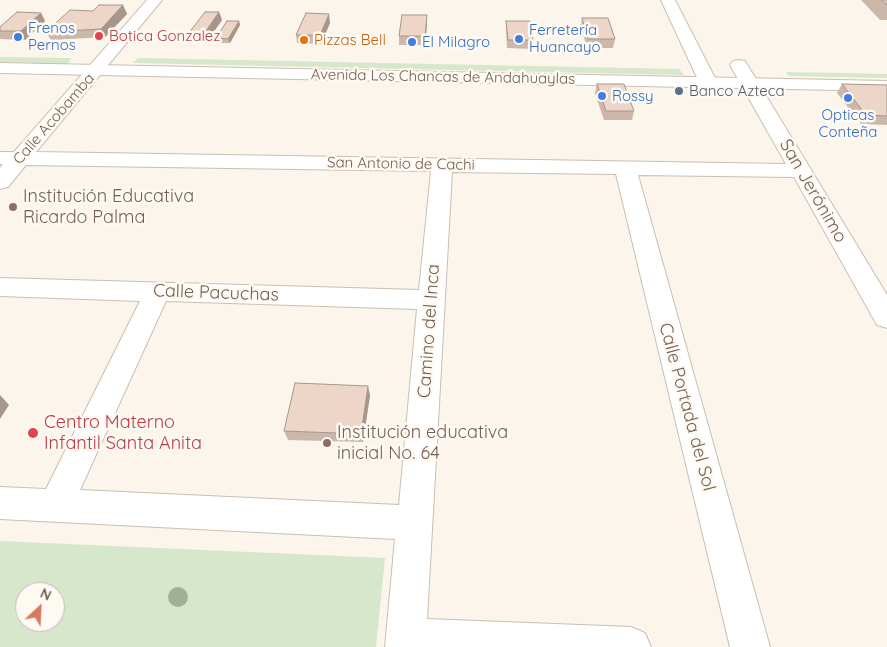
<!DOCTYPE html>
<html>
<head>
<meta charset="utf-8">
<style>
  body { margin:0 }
  #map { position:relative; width:887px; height:647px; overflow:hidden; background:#fbf5ec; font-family:Quicksand,sans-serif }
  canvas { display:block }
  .north { position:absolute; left:15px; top:582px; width:50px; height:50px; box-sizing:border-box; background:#fdf9f3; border:1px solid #c6bbb2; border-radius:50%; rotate:25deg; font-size:14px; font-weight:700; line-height:20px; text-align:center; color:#745e51 }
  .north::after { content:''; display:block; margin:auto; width:18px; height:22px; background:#d57b61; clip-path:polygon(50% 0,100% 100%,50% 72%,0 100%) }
</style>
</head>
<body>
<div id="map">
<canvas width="887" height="647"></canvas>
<div class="north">N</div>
</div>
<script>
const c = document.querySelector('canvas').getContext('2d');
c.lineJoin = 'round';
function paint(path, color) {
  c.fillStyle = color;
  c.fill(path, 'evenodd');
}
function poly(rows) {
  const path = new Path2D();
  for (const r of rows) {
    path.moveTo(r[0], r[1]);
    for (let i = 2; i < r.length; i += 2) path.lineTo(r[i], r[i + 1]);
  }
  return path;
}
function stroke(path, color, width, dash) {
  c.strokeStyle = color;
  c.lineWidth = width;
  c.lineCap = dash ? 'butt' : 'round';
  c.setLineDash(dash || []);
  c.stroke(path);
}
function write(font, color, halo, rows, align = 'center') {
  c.font = font + ' Quicksand,sans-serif';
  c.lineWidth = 5;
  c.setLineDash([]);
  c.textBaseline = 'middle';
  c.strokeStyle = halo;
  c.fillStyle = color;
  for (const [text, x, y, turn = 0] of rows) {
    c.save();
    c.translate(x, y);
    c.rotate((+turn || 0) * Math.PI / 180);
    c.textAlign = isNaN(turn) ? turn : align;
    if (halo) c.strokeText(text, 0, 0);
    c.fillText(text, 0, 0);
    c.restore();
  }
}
paint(poly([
  [0,57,71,58,68,64,0,62],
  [138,58,679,69,684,75,133,63],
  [786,72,887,74,887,78,789,76],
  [0,541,385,558,376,647,0,647],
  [25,592,55,592,55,622,25,622]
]), '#d7e7cc');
const street = poly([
  [147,0,162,0,36,152,786,164,730,65,733,61,739,60,745,61,887,295,887,328,877,325,794,177,638,175,770,647,730,647,616,174,452,172,427,619,631,627,645,633,651,647,385,647,395,539,0,519,0,487,46,489,140,301,0,296,0,278,419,290,431,171,26,165,8,187,0,189,0,168,3,164,0,164,0,152,14,152,147,0],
  [166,301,417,309,399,505,80,490,166,301],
  [661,0,675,0,717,82,714,86,708,87,702,86,699,82,661,0]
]);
const secondary = poly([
  [0,63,887,81,887,91,0,73,0,63]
]);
stroke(street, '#ccbeb3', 2);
stroke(secondary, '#cebeb1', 2);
paint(street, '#fff');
paint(secondary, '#fff');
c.fillStyle = '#a1b093';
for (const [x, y] of [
  [178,597]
]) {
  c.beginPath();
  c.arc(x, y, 10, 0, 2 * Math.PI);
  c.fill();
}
paint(poly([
  [861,0,887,0,887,20,880,20],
  [123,5,127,14,105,37,51,40,46,32],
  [219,12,222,20,206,43,191,42,188,34],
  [41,13,45,21,25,40,0,39,0,27],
  [582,18,615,39,613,48,587,48,581,27],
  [239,21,240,25,230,43,217,43,216,38],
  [506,21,533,40,532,49,507,48,506,29],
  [330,23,321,44,297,43,296,35],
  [427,24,425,45,399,45,399,36],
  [597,84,634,111,632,120,604,120,595,93],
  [842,84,887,85,887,125,861,124,837,93],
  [370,395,363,442,288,440,284,431]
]), '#ccb8ab');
paint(poly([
  [123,5,127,14,105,37,101,29],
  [219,12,222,20,206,43,204,34],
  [41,13,45,21,25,40,21,31],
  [329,14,330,23,321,44,320,35],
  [427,15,427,24,425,45,425,36],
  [239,21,240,25,230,43,228,39],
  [368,386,370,395,363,442,361,434],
  [0,395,9,405,0,419]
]), '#a6968b');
const building = poly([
  [882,0,887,0,887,5,882,0],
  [99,5,123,5,101,29,46,32,70,10,93,11,99,5],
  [17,12,41,13,21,31,0,31,0,27,17,12],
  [205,12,219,12,204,34,188,34,205,12],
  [306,13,329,14,320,35,296,35,306,13],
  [402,15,427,15,425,36,399,36,402,15],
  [582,18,608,18,615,39,588,39,582,18],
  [227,21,239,21,228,39,216,38,227,21],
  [506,21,530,21,533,40,508,40,506,21],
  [597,84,624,84,634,111,606,111,597,84],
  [842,84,887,85,887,116,866,115,842,84],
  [295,383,368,386,361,434,284,431,295,383]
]);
paint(building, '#edd6c7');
stroke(building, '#a6968b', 1);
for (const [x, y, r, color] of [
  [99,36,5,"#e0444e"],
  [18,37,5,"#3f7fe0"],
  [519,39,5,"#3f7fe0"],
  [304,40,5,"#e8710a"],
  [412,42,5,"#3f7fe0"],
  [679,91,5,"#5c6f8a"],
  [602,96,5,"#3f7fe0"],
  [848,98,5,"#3f7fe0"],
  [13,207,5,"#8d6e63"],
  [33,433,6,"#e0444e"],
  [327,443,5,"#8d6e63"]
]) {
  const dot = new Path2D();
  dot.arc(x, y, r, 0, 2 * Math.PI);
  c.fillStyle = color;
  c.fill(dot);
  stroke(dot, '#fdf9f3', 2);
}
write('15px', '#366cbe', '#fdf9f3', [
  ["Frenos",28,28],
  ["Pernos",28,45],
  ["Ferretería",529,30],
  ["Huancayo",529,47],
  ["El Milagro",422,42],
  ["Rossy",612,96],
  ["Opticas",848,115,"center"],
  ["Conteña",848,132,"center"]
], 'left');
write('15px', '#be3a42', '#fdf9f3', [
  ["Botica Gonzalez",109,36]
], 'left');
write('15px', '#c56008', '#fdf9f3', [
  ["Pizzas Bell",314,40]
], 'left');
write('15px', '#745e51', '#fdf9f3', [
  ["Avenida Los Chancas de Andahuaylas",443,77,1],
  ["Calle Acobamba",54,119,-49],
  ["San Antonio de Cachi",401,164,1]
]);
write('15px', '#4e5e75', '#fdf9f3', [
  ["Banco Azteca",689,91]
], 'left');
write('18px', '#745e51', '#fdf9f3', [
  ["San Jerónimo",813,191,60],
  ["Calle Pacuchas",216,293,2],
  ["Camino del Inca",429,331,-86],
  ["Calle Portada del Sol",687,407,75]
]);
write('18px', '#785e54', '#fdf9f3', [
  ["Institución Educativa",23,197],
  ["Ricardo Palma",23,218],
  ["Institución educativa",337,433],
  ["inicial No. 64",337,454]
], 'left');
write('18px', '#be3a42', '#fdf9f3', [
  ["Centro Materno",44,423],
  ["Infantil Santa Anita",44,444]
], 'left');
</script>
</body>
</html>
